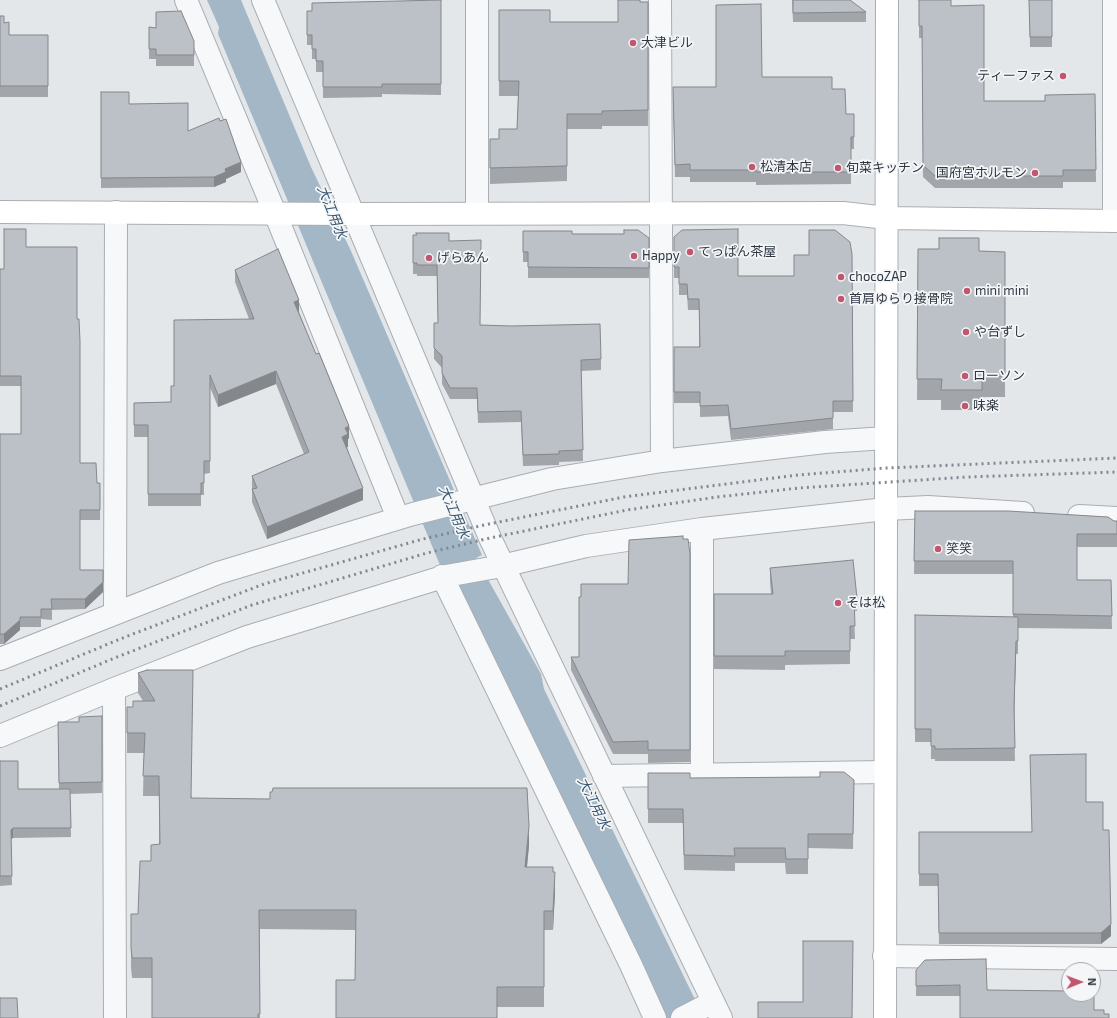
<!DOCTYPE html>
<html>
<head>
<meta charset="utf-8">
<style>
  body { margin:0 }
  #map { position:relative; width:1117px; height:1018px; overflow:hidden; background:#e4e7ea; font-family:"Exo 2",sans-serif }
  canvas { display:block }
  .north { position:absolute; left:1061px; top:962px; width:40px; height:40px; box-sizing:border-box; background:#f4f6f8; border:1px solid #a4a9af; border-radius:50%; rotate:89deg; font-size:11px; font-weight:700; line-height:16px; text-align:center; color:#2d3641 }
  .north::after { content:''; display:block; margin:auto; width:14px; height:18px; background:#c2566e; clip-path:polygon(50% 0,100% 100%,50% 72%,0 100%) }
</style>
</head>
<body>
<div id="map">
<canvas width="1117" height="1018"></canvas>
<div class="north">N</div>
</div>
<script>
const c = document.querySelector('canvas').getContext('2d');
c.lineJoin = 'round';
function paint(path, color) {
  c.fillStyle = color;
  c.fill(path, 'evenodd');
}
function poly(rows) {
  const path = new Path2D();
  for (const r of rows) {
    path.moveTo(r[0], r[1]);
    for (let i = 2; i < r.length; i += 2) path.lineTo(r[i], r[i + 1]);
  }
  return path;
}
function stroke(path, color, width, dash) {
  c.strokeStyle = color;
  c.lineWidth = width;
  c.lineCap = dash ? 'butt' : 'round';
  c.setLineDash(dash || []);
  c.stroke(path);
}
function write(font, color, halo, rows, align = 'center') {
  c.font = font + ' "Exo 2","Noto Sans JP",sans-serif';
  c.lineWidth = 3.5;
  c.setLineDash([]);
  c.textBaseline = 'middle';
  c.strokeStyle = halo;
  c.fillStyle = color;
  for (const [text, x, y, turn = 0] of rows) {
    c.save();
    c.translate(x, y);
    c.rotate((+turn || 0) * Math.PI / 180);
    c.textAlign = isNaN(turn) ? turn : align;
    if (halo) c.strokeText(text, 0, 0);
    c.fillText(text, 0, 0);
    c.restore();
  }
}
paint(poly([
  [207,0,241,0,311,167,351,251,482,555,476,558,541,674,544,689,704,1018,667,1018,456,585,440,565,218,34,219,27]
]), '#a3b7c7');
const street = poly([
  [186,0,275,213,398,518],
  [263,0,490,538,721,1018],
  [660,0,662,461],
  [477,213,477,0],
  [1114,221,1114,0],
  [1079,516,1116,518,1117,522],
  [702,529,702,773],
  [442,576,631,965,655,1018],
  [115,613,116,212],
  [0,659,218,573,413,514,552,479,662,461,825,442,886,438],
  [114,689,115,1018],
  [0,736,114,689,247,637,446,576,502,566,586,546,702,529,886,509,928,507,1023,513],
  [604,776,885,772],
  [884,956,1117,959],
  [682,1018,713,1002]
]);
const secondary = poly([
  [0,212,353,214,843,213,887,218,1117,221],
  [885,1018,887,0]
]);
stroke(street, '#a9aeb4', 24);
stroke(secondary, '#a9aeb4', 24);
stroke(street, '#f6f8f9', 22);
stroke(secondary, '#fff', 22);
stroke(poly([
  [0,689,125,637,264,584,423,539,484,525,624,497,798,475,886,468,1117,458],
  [0,706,117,657,252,605,427,553,490,538,627,510,717,497,799,488,967,477,1117,472]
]), '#7f8893', 3, [2, 4]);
paint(poly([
  [441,0,441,95,382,94,382,97,323,98,323,72,316,72,316,59,312,59,312,45,307,45,307,11,312,11],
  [792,0,866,12,866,22,793,22],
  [919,0,951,6,984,101,1045,101,1095,94,1096,182,1063,182,1063,188,935,188,923,177,922,38,919,38],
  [1029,0,1052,0,1052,47,1030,47],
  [640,2,648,2,648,126,602,126,602,129,567,129,567,181,490,184,490,139,499,139,517,129,518,96,499,96,499,10,550,22,618,22],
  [0,16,4,23,9,35,48,35,48,97,0,97],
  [149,27,194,41,194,66,156,66,156,59,149,59],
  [762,77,832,89,846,114,854,114,854,149,851,149,851,184,756,185,756,182,690,182,690,177,675,177,673,100,716,87],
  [101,92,188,131,241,172,226,179,226,182,214,187,101,188],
  [523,231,649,238,649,278,528,278,528,262,523,262],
  [413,235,449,241,480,325,601,359,601,370,581,371,583,461,559,462,559,465,523,466,521,422,478,423,477,399,450,399,442,384,442,368,434,359,434,323,438,323,437,276,417,276,417,274,413,274],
  [674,237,738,276,794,276,852,254,853,412,833,412,833,429,731,440,728,416,700,417,700,403,674,403,674,347,699,347,699,310,688,310,687,295,679,295,679,278,674,278],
  [26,247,77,319,80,463,97,483,100,510,100,520,80,520,80,570,103,570,103,592,85,609,52,610,52,620,41,619,41,627,20,627,20,630,4,644,0,644,0,434,21,434,21,386,0,386,0,269,4,269],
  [918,249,1005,252,1005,397,982,397,982,410,941,410,941,400,917,400],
  [235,270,299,312,349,438,348,439,348,447,347,447,363,500,267,539,252,502,252,476,304,454,276,384,218,407,210,387,210,473,204,474,204,495,201,495,201,506,148,506,148,437,134,437,134,403,171,402,249,319,235,282],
  [915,511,1117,521,1117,547,1077,547,1077,580,1111,580,1112,629,1018,628,1018,654,1016,654,1014,714,1015,761,935,761,935,759,931,759,931,742,915,742,915,615,1013,617,1013,574,914,574],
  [683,539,690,554,690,762,648,763,648,754,613,754,571,670,571,657,579,657,581,597,628,584],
  [770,568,857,598,857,611,854,611,855,639,850,639,850,664,785,665,785,670,714,669,714,594,771,594,770,582],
  [147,670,192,798,529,845,527,867,553,872,555,892,553,930,544,930,544,1007,497,1007,355,980,356,930,260,929,260,1018,152,1018,152,978,132,978,131,968,131,914,138,914,151,861,159,844,159,796,143,796,144,753,127,753,127,707,133,707,143,701,138,693,138,673],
  [102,716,102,793,70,794,71,837,13,838,11,839,12,885,0,886,0,761,18,789,59,789,58,722,79,722],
  [648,773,690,778,854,780,853,849,808,848,808,874,786,874,785,863,735,863,735,871,684,870,683,823,648,823],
  [1086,802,1103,830,1111,936,1101,944,939,944,938,886,919,886,919,832,1031,832],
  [916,970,987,990,1094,1010,1104,1014,960,996,916,996]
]), '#a2a6ab');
paint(poly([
  [241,162,241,172,226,179,226,182,214,187,214,177,225,169],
  [299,300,299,312,294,314,294,302],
  [276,371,276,384,218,407,218,395],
  [349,426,349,438,348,439,348,447,342,449,342,437,345,428],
  [363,488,363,500,267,539,267,527],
  [103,582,103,592,85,609,85,599],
  [20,620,20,630,4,644,4,634],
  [1016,641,1016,654,1014,719,1014,707],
  [529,826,529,845,525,887,525,867],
  [13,828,13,838,11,839,11,830],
  [555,872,555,892,553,930,553,911],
  [1111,924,1111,936,1101,944,1101,933]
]), '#84878b');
const building = poly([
  [441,0,441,84,382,84,382,87,323,87,323,61,316,61,316,49,312,49,312,35,307,35,307,11,312,11,312,3,441,0],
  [618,0,640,0,640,2,648,2,648,110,602,111,602,114,567,114,567,166,490,168,490,139,499,139,499,129,517,129,519,81,499,81,499,10,550,10,550,22,618,22,618,0],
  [793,0,850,0,866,12,793,13,793,0],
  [919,0,951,0,951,6,984,5,984,101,1045,101,1045,95,1095,94,1096,170,1063,170,1063,176,935,176,923,165,922,26,919,26,919,0],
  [1029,0,1052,0,1052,37,1030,37,1029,0],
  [761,4,762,77,832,77,832,89,845,89,846,114,854,114,854,137,851,137,851,172,756,172,756,170,690,170,690,164,675,165,673,87,716,87,716,5,761,4],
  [181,11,194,41,194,55,156,55,156,49,149,49,149,27,156,28,156,12,181,11],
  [0,16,4,16,4,23,9,22,9,35,48,35,48,86,0,86,0,16],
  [101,92,129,92,129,104,188,103,188,131,219,118,220,121,226,119,241,162,225,169,226,172,214,177,101,178,101,92],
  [4,229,26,229,26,247,77,247,77,319,79,319,80,341,80,463,96,463,97,483,100,483,100,510,80,510,80,570,103,570,103,582,85,599,51,599,52,609,41,609,41,617,20,617,20,620,4,634,0,634,0,434,21,434,21,376,0,376,0,269,4,269,4,229],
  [738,229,738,276,794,276,794,255,809,255,809,230,835,230,850,242,852,254,853,401,833,401,833,418,731,429,728,405,700,406,700,392,674,392,674,347,700,347,699,299,688,299,687,284,679,284,679,267,674,267,674,237,682,230,738,229],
  [624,230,638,230,649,238,649,268,528,267,528,252,523,252,523,231,572,231,572,234,624,234,624,230],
  [416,233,449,233,449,241,481,240,480,325,511,326,600,324,601,359,581,360,583,450,559,451,559,454,523,455,521,411,478,412,477,388,450,388,442,373,442,356,434,348,434,323,438,323,437,265,417,265,417,263,413,263,413,235,417,235,416,233],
  [939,238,979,238,979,251,1005,252,1005,376,982,377,982,390,941,390,942,379,917,379,918,249,939,249,939,238],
  [278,249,299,300,294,302,316,354,319,353,349,426,345,428,348,434,342,437,363,488,267,527,252,489,257,488,252,476,309,452,276,371,218,395,210,375,210,461,204,461,204,483,201,483,201,494,148,494,148,425,134,425,134,403,171,402,171,386,174,386,174,320,254,319,235,270,278,249],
  [915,511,1008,511,1108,517,1114,521,1117,521,1117,534,1077,534,1077,580,1111,580,1112,616,1013,614,1013,561,914,561,915,511],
  [683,536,683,539,688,539,690,554,690,750,648,750,648,741,613,742,571,657,579,657,579,597,581,597,581,584,628,584,629,540,683,536],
  [853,560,857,598,854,598,855,626,850,626,850,651,785,651,785,656,714,656,714,594,773,594,770,568,853,560],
  [915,615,1018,617,1018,641,1016,641,1014,707,1015,748,935,749,935,746,931,746,931,729,915,729,915,615],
  [147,670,193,670,191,798,270,799,270,792,272,792,273,788,527,788,529,826,525,867,553,867,553,872,555,872,553,911,544,911,544,987,497,987,497,1018,336,1018,336,980,355,980,356,910,259,910,260,1014,258,1014,258,1018,152,1018,152,958,132,958,131,948,131,914,138,914,140,861,151,861,151,845,160,844,159,776,143,776,145,733,127,733,127,707,133,707,133,701,155,701,138,673,147,670],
  [102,716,102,782,59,783,58,722,79,722,79,717,102,716],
  [1086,754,1086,802,1103,802,1103,830,1109,830,1111,924,1101,933,939,933,938,874,919,874,919,832,1032,832,1030,755,1086,754],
  [0,761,18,761,18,789,70,789,71,828,13,828,11,830,12,876,0,876,0,761],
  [820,772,844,772,854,780,853,834,808,834,808,859,786,859,785,848,734,848,735,856,684,855,683,809,648,809,648,773,690,773,690,778,820,777,820,772],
  [803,941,853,941,852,1018,758,1018,758,1002,803,1002,803,941],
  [986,959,987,990,1069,991,1069,994,1093,994,1093,991,1094,991,1094,1010,1104,1010,1104,1014,1109,1014,1109,1018,960,1018,960,985,916,986,916,970,925,960,986,959],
  [0,998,17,998,18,1018,0,1018,0,998]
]);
paint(building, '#bcc1c7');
stroke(building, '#84878b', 1);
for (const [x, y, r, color] of [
  [633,43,4,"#c2566e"],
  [1063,76,4,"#c2566e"],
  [752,167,4,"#c2566e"],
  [838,168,4,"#c2566e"],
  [1035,173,4,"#c2566e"],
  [690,252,4,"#c2566e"],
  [634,256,4,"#c2566e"],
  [429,258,4,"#c2566e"],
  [841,277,4,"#c2566e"],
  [967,291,4,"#c2566e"],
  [841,299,4,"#c2566e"],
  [966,332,4,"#c2566e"],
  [965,376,4,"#c2566e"],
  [965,406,4,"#c2566e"],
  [938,549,4,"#c2566e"],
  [838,603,4,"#c2566e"]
]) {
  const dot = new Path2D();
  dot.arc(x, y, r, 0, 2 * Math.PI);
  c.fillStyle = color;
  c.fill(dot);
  stroke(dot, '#f4f6f8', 1.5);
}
write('13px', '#2d3641', '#f4f6f8', [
  ["大津ビル",641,43],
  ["ティーファス",1055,76,"right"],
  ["松清本店",760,167],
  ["旬菜キッチン",846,168],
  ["国府宮ホルモン",1027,173,"right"],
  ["てっぱん茶屋",698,252],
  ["Happy",642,256],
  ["げらあん",437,258],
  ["chocoZAP",849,277],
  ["mini mini",975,291],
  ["首肩ゆらり接骨院",849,299],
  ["や台ずし",974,332],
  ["ローソン",973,376],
  ["味楽",973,406],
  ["笑笑",946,549],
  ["そは松",846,603]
], 'left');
write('italic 14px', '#3b5771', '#f4f6f8', [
  ["大江用水",332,212,68],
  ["大江用水",454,512,67],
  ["大江用水",594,803,64]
]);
</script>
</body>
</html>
